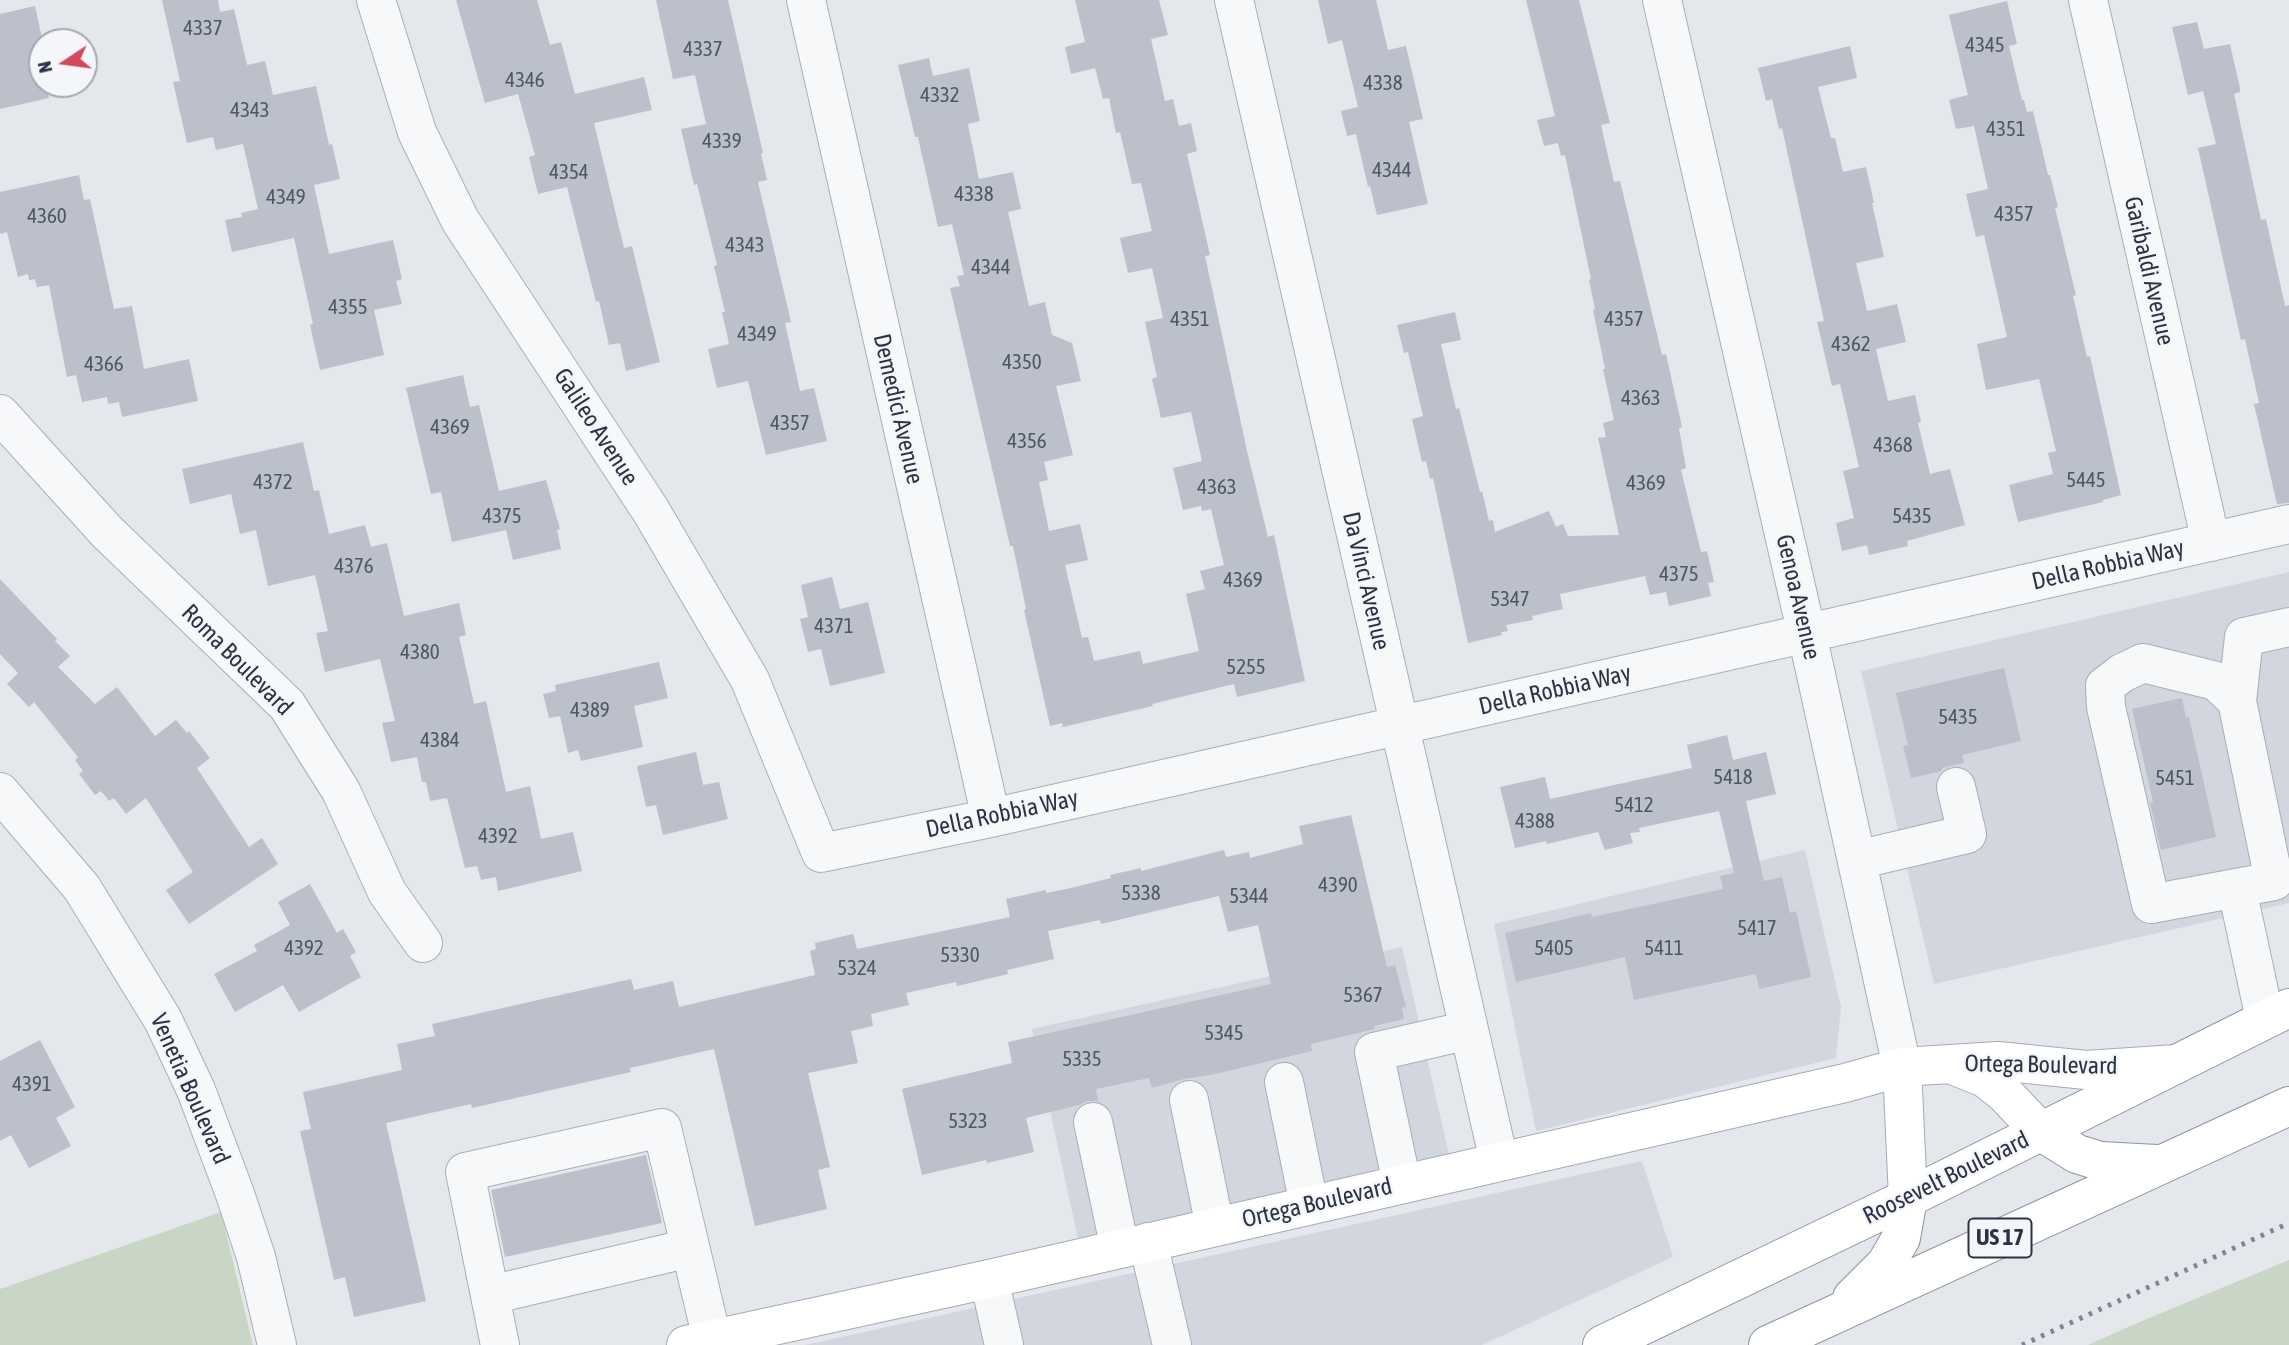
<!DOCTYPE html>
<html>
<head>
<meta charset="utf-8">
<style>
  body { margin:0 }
  #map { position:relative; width:2289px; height:1345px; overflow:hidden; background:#e4e7ec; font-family:"Asap Condensed",sans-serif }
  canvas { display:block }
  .north { position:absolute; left:28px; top:28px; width:70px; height:70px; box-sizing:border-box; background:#f4f6f9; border:2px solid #a4a8b1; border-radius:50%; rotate:257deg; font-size:19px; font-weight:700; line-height:28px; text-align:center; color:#2b3445 }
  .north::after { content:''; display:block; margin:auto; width:24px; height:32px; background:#d1495b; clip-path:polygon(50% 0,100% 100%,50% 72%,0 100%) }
</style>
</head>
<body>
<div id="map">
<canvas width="2289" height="1345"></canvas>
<div class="north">N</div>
</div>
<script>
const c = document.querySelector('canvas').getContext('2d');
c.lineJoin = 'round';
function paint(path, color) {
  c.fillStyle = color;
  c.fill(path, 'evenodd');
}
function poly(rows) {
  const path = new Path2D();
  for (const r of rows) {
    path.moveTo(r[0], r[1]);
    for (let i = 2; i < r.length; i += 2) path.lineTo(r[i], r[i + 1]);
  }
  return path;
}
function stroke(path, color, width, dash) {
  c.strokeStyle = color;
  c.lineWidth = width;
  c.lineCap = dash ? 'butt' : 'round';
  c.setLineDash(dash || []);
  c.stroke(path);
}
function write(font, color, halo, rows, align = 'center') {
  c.font = font + ' "Asap Condensed",sans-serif';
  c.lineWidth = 5;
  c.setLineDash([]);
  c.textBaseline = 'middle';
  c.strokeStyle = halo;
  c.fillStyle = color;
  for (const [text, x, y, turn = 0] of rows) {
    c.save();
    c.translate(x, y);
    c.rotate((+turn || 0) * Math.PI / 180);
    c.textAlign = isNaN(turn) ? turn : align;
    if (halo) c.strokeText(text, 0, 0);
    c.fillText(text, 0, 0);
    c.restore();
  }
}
paint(poly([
  [2289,572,2289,903,1934,984,1861,671],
  [1805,850,1841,1007,1836,1058,1536,1131,1494,924],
  [1402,947,1449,1155,1078,1238,1032,1029],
  [1642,1161,1673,1257,1482,1345,805,1345]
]), '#d2d6de');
paint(poly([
  [221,1212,253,1345,0,1345,0,1289],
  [2289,1260,2289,1345,2088,1345,2137,1323]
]), '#c9d6c5');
paint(poly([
  [162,0,218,0,220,12,234,9,247,65,265,61,273,95,316,86,329,145,332,144,340,179,314,185,329,254,393,240,402,279,396,281,402,304,374,310,384,355,320,370,310,325,313,324,294,238,232,252,225,220,242,217,241,213,258,209,243,144,216,150,213,137,187,143,173,82,180,81],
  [456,0,537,0,550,45,561,42,575,94,644,77,652,110,594,123,624,248,632,246,660,362,626,371,620,343,609,345,599,301,596,302,567,187,538,194,529,157,535,155,518,94,485,103],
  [656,0,728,0,763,153,761,154,767,180,758,182,791,322,785,323,800,391,814,388,827,441,766,455,748,381,717,388,708,349,729,344,722,312,725,312,714,266,717,265,697,184,694,185,681,129,706,124,695,75,673,79],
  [1075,0,1159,0,1168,35,1151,39,1165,101,1173,99,1179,126,1191,123,1197,151,1187,154,1210,255,1205,256,1247,451,1268,537,1274,535,1305,681,1237,697,1234,684,1152,704,1153,706,1063,727,1062,723,1050,726,1024,610,1026,609,1013,546,1010,546,950,288,960,286,957,276,964,275,952,224,938,227,918,137,915,137,898,65,929,58,933,76,969,68,980,121,968,124,979,179,1013,172,1021,209,1008,212,1029,306,1045,302,1052,335,1072,343,1081,381,1056,386,1073,455,1044,462,1048,480,1039,482,1049,531,1080,524,1088,560,1065,565,1082,638,1088,637,1094,661,1140,651,1143,664,1199,651,1186,594,1205,589,1200,571,1224,565,1211,509,1202,511,1201,506,1183,510,1173,468,1202,461,1191,412,1161,418,1152,379,1157,377,1145,322,1163,318,1152,268,1128,273,1120,238,1152,231,1141,183,1132,184,1120,132,1116,133,1109,98,1103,99,1095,68,1071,74,1065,47,1085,42],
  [1318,0,1376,0,1388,50,1406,46,1423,119,1409,122,1428,204,1377,215,1370,186,1368,187,1356,134,1347,136,1341,111,1358,107,1342,40,1328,44],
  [1526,0,1579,0,1610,123,1601,125,1614,182,1620,181,1662,355,1666,354,1682,427,1679,428,1686,468,1681,470,1701,552,1707,551,1714,582,1708,583,1711,596,1669,606,1666,592,1650,595,1645,576,1560,594,1563,609,1532,616,1533,620,1506,625,1508,631,1501,632,1502,635,1468,643,1433,478,1430,479,1426,461,1422,462,1412,419,1423,416,1408,352,1404,353,1397,325,1455,312,1461,340,1441,344,1456,409,1459,408,1480,492,1482,491,1489,521,1493,520,1495,532,1549,511,1556,527,1563,524,1568,536,1619,535,1598,438,1606,437,1603,423,1614,420,1603,369,1605,369,1593,310,1595,309,1589,280,1591,279,1565,155,1561,156,1558,143,1544,146,1537,120,1555,116],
  [2007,1,2017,44,2009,46,2022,100,2024,100,2027,112,2033,111,2048,175,2050,175,2058,207,2055,208,2076,295,2073,296,2087,357,2090,356,2121,495,2103,500,2103,502,2018,522,2009,485,2053,474,2048,453,2056,451,2039,379,1986,390,1977,344,2007,337,1984,235,1976,237,1966,194,1988,189,1974,126,1956,129,1949,100,1968,95,1949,15],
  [35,6,42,38,42,84,45,84,49,98,0,109,0,14],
  [2197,22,2204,49,2230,44,2240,88,2240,92,2234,94,2261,220,2266,219,2285,306,2289,305,2289,503,2277,504,2254,404,2259,403,2245,339,2241,340,2198,148,2216,144,2203,91,2188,95,2172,27],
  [1850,46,1857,78,1818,87,1831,138,1835,138,1843,172,1866,167,1874,203,1872,203,1884,257,1856,263,1867,311,1897,304,1906,342,1876,349,1888,401,1915,395,1921,422,1918,423,1930,474,1950,469,1965,525,1907,541,1908,546,1869,555,1867,545,1842,551,1836,523,1854,518,1843,471,1859,467,1840,384,1832,386,1817,322,1824,321,1782,128,1779,129,1772,99,1766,101,1758,68],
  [79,175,84,200,90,199,114,309,132,306,144,369,189,359,198,401,122,417,119,402,108,404,107,397,82,402,76,375,67,377,49,285,37,287,35,279,29,280,28,274,18,277,7,232,0,234,0,192],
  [463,375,470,407,479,405,499,491,546,480,560,529,557,530,561,549,513,560,506,530,452,542,441,492,431,494,406,388],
  [303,442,314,491,319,490,329,534,365,525,371,547,387,543,404,616,459,603,466,635,459,637,474,704,486,701,506,792,530,786,541,839,573,832,582,871,498,891,496,877,481,880,477,866,465,868,447,798,430,801,426,782,422,782,417,757,391,762,382,723,395,721,380,659,325,672,316,633,328,631,315,575,268,586,256,530,240,534,231,494,190,504,182,469],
  [832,577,840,609,868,602,885,673,830,686,821,649,808,652,800,619,808,617,801,585],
  [0,579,57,639,55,641,70,656,58,667,95,704,117,687,155,736,176,720,187,733,189,731,210,758,197,768,249,847,262,838,278,864,189,924,166,890,193,872,146,798,126,814,114,798,109,801,101,791,95,795,79,774,83,771,75,760,78,757,34,702,29,707,7,684,18,673,0,654],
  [659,662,668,698,634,706,643,747,581,761,578,750,568,753,560,716,549,718,543,694,556,691,555,685],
  [2004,668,2021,741,1962,755,1964,763,1942,768,1942,771,1911,778,1903,746,1908,745,1896,693],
  [2182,698,2186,718,2189,717,2216,837,2161,850,2150,803,2153,802,2132,709],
  [1727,735,1733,760,1766,752,1776,794,1746,801,1764,881,1782,877,1790,913,1796,911,1811,977,1759,989,1756,974,1634,1000,1625,957,1516,982,1505,933,1591,913,1592,917,1723,889,1720,876,1734,873,1719,811,1639,828,1640,832,1630,833,1633,843,1605,850,1598,832,1547,844,1546,841,1515,848,1500,787,1545,777,1550,799,1692,768,1687,745],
  [696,752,703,785,719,782,728,819,663,835,656,805,646,807,637,766],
  [1351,815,1387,967,1395,965,1406,1007,1402,1008,1404,1019,1374,1026,1375,1029,1311,1044,1312,1051,1215,1074,1184,1079,1152,1088,1149,1078,1096,1089,1098,1101,1088,1101,1079,1105,1026,1118,1034,1152,987,1163,986,1160,922,1175,902,1089,1012,1063,1008,1042,1271,984,1258,925,1228,932,1219,896,1101,924,1100,920,1048,931,1054,959,1007,970,1008,974,957,986,956,982,906,993,909,1005,871,1014,873,1026,851,1031,858,1063,808,1073,830,1167,818,1170,827,1209,755,1226,714,1049,630,1068,631,1072,472,1108,471,1104,386,1123,426,1301,354,1317,345,1277,334,1280,300,1131,311,1129,303,1092,402,1070,397,1044,435,1036,432,1024,631,979,634,990,673,981,679,1007,815,975,810,951,816,949,815,943,853,934,857,949,1010,917,1006,899,1046,890,1046,893,1071,888,1111,878,1110,875,1141,868,1141,871,1224,850,1226,857,1249,852,1250,858,1303,844,1299,826],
  [310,884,337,933,343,929,356,952,350,956,361,977,299,1012,283,985,235,1012,214,974,257,951,254,945,290,925,278,902],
  [40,1040,75,1107,56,1118,71,1146,29,1168,11,1135,0,1141,0,1061],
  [646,1155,662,1223,505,1257,491,1190]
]), '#bbc0ca');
const minor = poly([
  [376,0,417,132,460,220,651,511,750,680,821,853,991,818,2289,524],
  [806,0,991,818],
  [1234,0,1499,1161],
  [1662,0,1815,670,1902,1067],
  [2088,0,2211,542],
  [0,414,107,532,287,705,341,791,387,892,423,943],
  [2143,663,2216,681,2237,701,2274,881,2151,904,2106,707,2105,686,2122,673,2143,663],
  [2237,701,2244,637,2289,627],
  [0,792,82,888,163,1020,196,1090,235,1194,256,1257,277,1345],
  [1857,860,1967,834,1956,787],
  [2237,889,2265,1019],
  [1284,1082,1309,1205],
  [1189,1100,1215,1227],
  [1093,1122,1120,1249],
  [1402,1184,1374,1052,1469,1030],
  [1148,1242,1172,1345],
  [989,1279,1004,1345],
  [490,1295,690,1248],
  [500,1345,465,1172,662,1128,712,1339]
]);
const major = poly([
  [1950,1064,1985,1078,2004,1093,2040,1131],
  [1902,1067,1908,1198],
  [686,1345,989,1279,1845,1083,1902,1067,1998,1061,2086,1070,2176,1064]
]);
const highway = poly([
  [2040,1131,2077,1154,2100,1161,2157,1164],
  [1852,1298,1886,1264,1901,1238,1908,1198],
  [1602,1345,1908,1198,2289,1008],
  [1768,1345,2289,1106]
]);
stroke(minor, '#a9aeb7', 40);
stroke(major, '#a3abb8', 40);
stroke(highway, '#8b94a3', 40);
stroke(minor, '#f7f8fa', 38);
stroke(major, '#fff', 38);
stroke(highway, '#fff', 38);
stroke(poly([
  [2022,1345,2289,1223]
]), '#7d8696', 5, [3.5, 7]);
write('21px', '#4f5766', null, [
  ["4337",203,28],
  ["4345",1985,45],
  ["4337",703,49],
  ["4346",525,80],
  ["4338",1383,83],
  ["4332",940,95],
  ["4343",250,110],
  ["4351",2006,129],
  ["4339",722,141],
  ["4344",1392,170],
  ["4354",569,172],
  ["4338",974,194],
  ["4349",286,197],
  ["4357",2014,214],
  ["4360",47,216],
  ["4343",745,245],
  ["4344",991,267],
  ["4355",348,307],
  ["4351",1190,319],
  ["4357",1624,319],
  ["4349",757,334],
  ["4362",1851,344],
  ["4350",1022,362],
  ["4366",104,364],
  ["4363",1641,398],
  ["4357",790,423],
  ["4369",450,427],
  ["4356",1027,441],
  ["4368",1893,445],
  ["5445",2086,480],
  ["4372",273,482],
  ["4369",1646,483],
  ["4363",1217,487],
  ["4375",502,516],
  ["5435",1912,516],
  ["4376",354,566],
  ["4375",1679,574],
  ["4369",1243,580],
  ["5347",1510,599],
  ["4371",834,626],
  ["4380",420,652],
  ["5255",1246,667],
  ["4389",590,710],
  ["5435",1958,717],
  ["4384",440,740],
  ["5418",1733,777],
  ["5451",2175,778],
  ["5412",1634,805],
  ["4388",1535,821],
  ["4392",498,836],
  ["4390",1338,885],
  ["5338",1141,893],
  ["5344",1249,896],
  ["5417",1757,928],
  ["4392",304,948],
  ["5405",1554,948],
  ["5411",1664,948],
  ["5330",960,955],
  ["5324",857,968],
  ["5367",1363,995],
  ["5345",1224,1033],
  ["5335",1082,1059],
  ["4391",32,1084],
  ["5323",968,1121]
]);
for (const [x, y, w] of [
  [2000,1238,63]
]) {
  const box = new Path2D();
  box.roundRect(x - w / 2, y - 19.5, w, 39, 5);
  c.fillStyle = '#f4f6f9';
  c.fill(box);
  stroke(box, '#2b3445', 2);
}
write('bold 23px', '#2b3445', null, [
  ["US 17",2000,1238]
]);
write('24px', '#2b3445', '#f4f6f9', [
  ["Garibaldi Avenue",2149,271,77],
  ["Demedici Avenue",898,409,77],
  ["Galileo Avenue",596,427,57],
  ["Della Robbia Way",2108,565,-13],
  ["Da Vinci Avenue",1366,581,77],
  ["Genoa Avenue",1798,597,77],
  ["Roma Boulevard",237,660,45],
  ["Della Robbia Way",1555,690,-13],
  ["Della Robbia Way",1002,814,-12],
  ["Ortega Boulevard",2041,1065,1],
  ["Venetia Boulevard",190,1089,66],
  ["Roosevelt Boulevard",1946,1178,-26],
  ["Ortega Boulevard",1317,1203,-13]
]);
</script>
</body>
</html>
